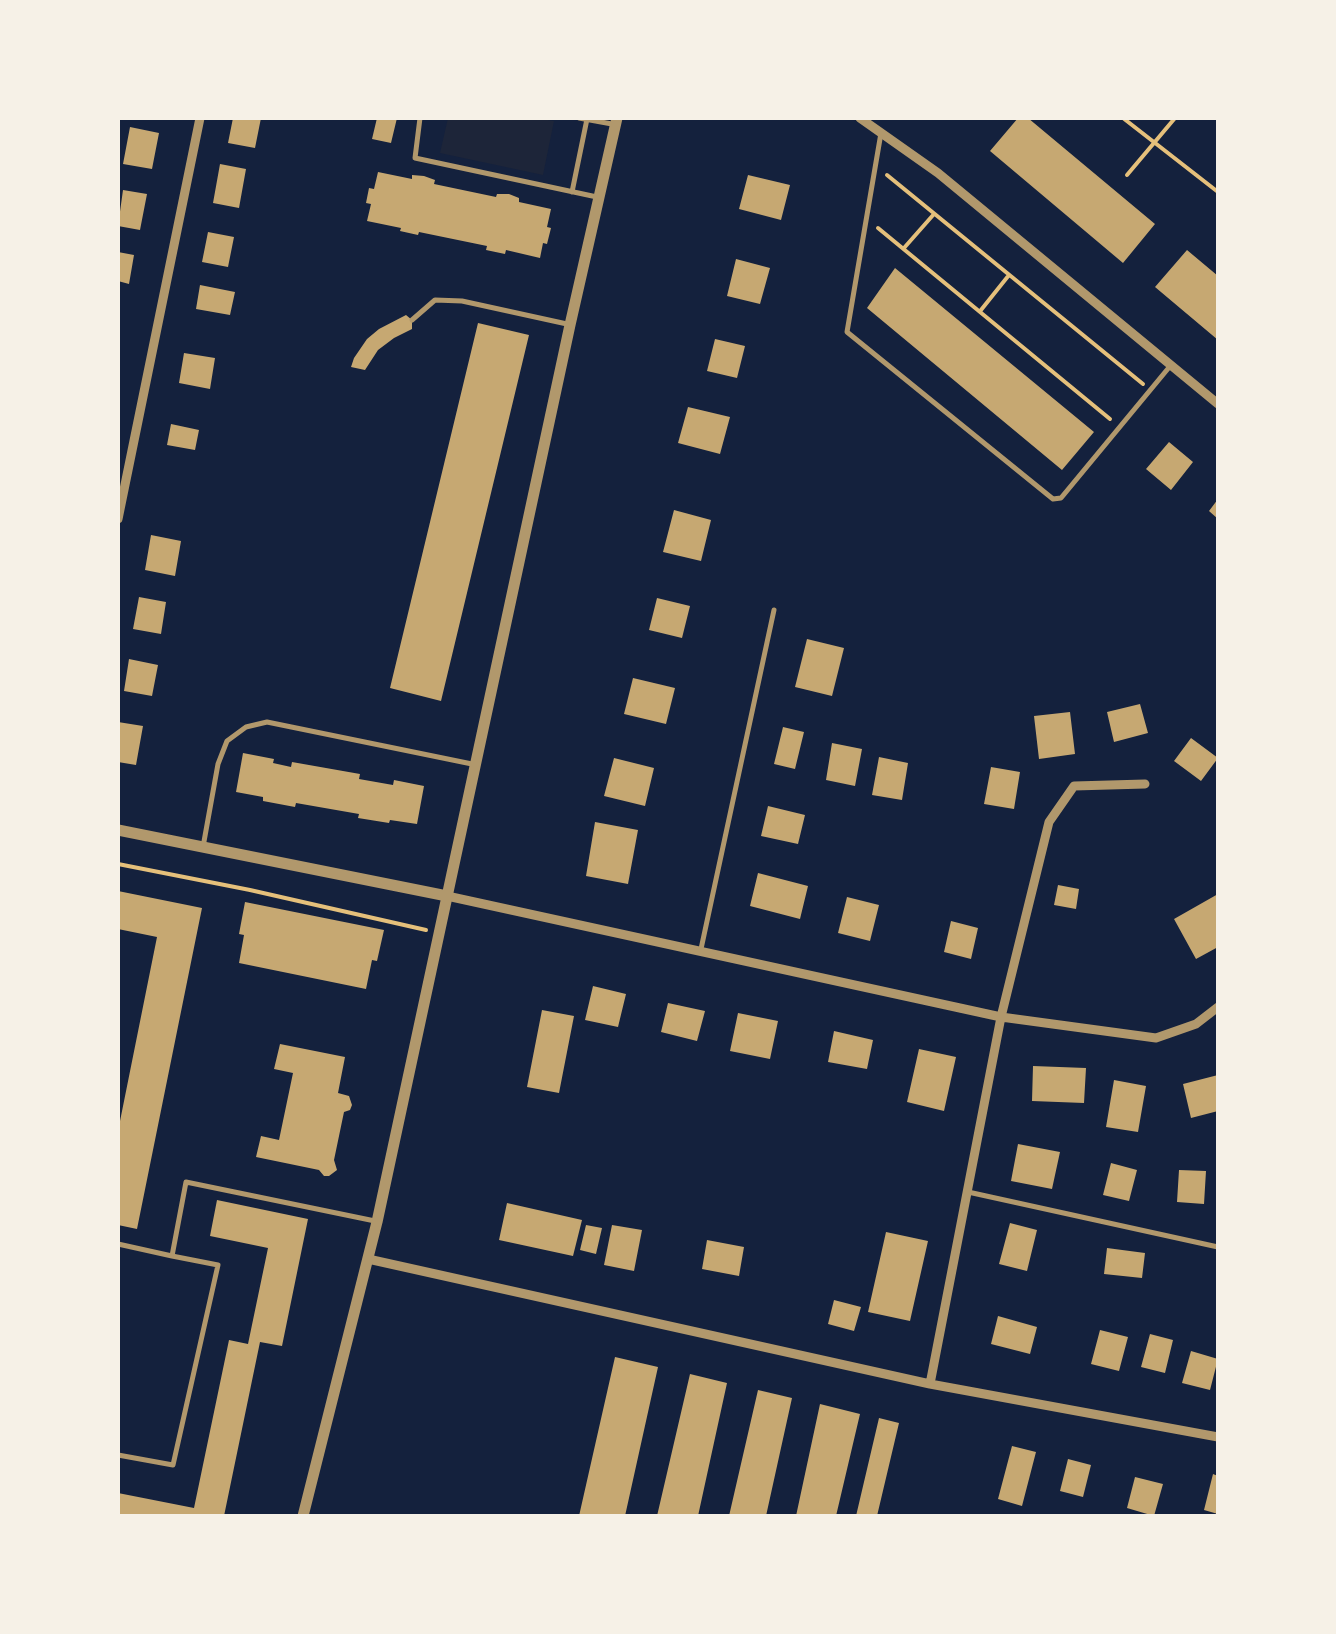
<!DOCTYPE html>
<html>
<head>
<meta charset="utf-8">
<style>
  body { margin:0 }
  #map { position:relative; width:1336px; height:1634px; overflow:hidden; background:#14213d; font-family:"Noto Sans",sans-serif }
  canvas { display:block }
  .frame { position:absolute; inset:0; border:120px solid #f6f1e7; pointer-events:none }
</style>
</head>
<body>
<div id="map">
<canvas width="1336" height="1634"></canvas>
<div class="frame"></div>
</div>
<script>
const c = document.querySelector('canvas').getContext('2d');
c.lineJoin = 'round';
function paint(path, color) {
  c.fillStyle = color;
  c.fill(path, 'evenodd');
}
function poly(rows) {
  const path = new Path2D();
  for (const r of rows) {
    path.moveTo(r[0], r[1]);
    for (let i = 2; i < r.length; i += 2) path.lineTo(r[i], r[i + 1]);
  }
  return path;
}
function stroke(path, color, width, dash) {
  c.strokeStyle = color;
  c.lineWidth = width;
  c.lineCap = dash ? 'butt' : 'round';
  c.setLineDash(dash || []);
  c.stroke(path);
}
paint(poly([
  [448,118,537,118,554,121,543,175,440,153]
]), '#1d2539');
paint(poly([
  [233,118,261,118,255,148,228,143],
  [377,118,397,118,391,143,372,139],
  [1018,118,1028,118,1155,224,1123,263,990,151],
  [130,127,159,133,152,169,123,164],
  [220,164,246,169,239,208,213,203],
  [378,172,412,179,412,175,424,176,435,180,434,184,496,197,497,194,509,194,519,198,519,202,551,209,547,227,551,228,547,244,543,243,540,258,506,250,505,254,486,250,487,246,419,232,418,235,400,231,401,228,367,221,371,204,366,203,369,188,374,189],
  [748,175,790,185,781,220,739,209],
  [123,190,147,194,140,230,118,226],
  [208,232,234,237,228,267,202,262],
  [1187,250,1218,276,1218,340,1155,287],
  [118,252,134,255,129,284,118,281],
  [736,259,770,268,760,304,727,296],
  [895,268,1094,432,1062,470,867,308],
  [200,285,235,292,230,315,196,309],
  [406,315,412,320,412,329,394,338,378,350,365,370,351,367,354,358,367,339,379,329],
  [478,323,529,335,441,701,390,688],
  [715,339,745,346,737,378,707,371],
  [184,353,215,358,210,389,179,383],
  [688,407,730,417,720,454,678,443],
  [171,424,199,430,195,450,167,445],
  [1169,442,1193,462,1171,490,1146,469],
  [1218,499,1218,519,1209,511],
  [674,510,711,520,701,561,663,552],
  [151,535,181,541,175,576,145,570],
  [139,597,166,602,161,634,133,629],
  [657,598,690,606,682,638,649,630],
  [807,639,844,648,832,696,795,687],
  [129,659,158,665,152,696,124,691],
  [633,678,675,688,666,724,624,714],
  [1140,704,1148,733,1114,742,1107,712],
  [1070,712,1075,754,1039,759,1034,716],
  [118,722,143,726,136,765,118,762],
  [783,727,804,732,795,769,774,764],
  [1191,738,1218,758,1201,781,1174,761],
  [832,743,862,749,855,786,826,780],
  [243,753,274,759,273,763,291,767,292,762,360,774,359,779,393,785,394,780,424,786,417,824,390,820,389,823,358,818,359,814,296,803,295,807,263,801,263,797,236,792],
  [879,757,908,763,902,800,872,795],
  [614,758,654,768,645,806,604,796],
  [991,767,1020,772,1014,809,984,804],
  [768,806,805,815,798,844,761,836],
  [595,822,638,830,628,884,586,876],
  [758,873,808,886,800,919,750,906],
  [1058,885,1079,889,1076,909,1054,905],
  [118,891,202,908,137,1229,118,1225,118,1131,157,937,118,929],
  [1218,894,1218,947,1196,959,1174,919],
  [847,897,879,905,870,941,838,933],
  [245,902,384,930,377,961,372,960,366,989,239,963,244,935,239,934],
  [951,921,978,928,971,959,944,952],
  [593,986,626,994,618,1027,585,1020],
  [668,1003,705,1011,697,1041,661,1032],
  [542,1010,574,1016,559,1093,527,1087],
  [738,1013,778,1021,770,1059,730,1051],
  [834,1031,873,1040,867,1069,828,1062],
  [280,1044,345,1057,338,1093,349,1096,352,1105,350,1110,344,1112,334,1160,337,1170,329,1176,324,1176,319,1170,256,1157,261,1136,279,1140,293,1073,274,1069],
  [919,1049,956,1057,944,1111,907,1102],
  [1033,1066,1086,1068,1084,1103,1032,1101],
  [1218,1075,1218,1111,1191,1118,1183,1084],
  [1114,1080,1146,1086,1138,1132,1106,1127],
  [1018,1144,1060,1152,1052,1189,1011,1181],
  [1111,1163,1137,1170,1129,1201,1103,1195],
  [1179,1170,1206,1171,1204,1204,1177,1202],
  [217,1200,308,1219,282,1346,260,1342,224,1516,118,1516,118,1493,194,1508,229,1340,248,1344,268,1248,210,1236],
  [507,1203,582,1220,573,1256,499,1240],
  [1010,1223,1037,1230,1027,1271,999,1264],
  [586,1225,602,1228,596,1254,580,1250],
  [612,1225,642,1230,634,1271,604,1265],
  [886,1232,928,1241,910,1321,868,1312],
  [707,1240,744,1247,739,1276,702,1269],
  [1107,1248,1145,1253,1142,1278,1104,1274],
  [834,1300,861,1307,854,1331,828,1324],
  [998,1316,1037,1327,1030,1354,991,1344],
  [1100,1330,1128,1337,1119,1371,1091,1364],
  [1150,1334,1173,1340,1165,1373,1141,1367],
  [1191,1351,1218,1359,1210,1390,1182,1383],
  [615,1357,658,1367,625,1516,579,1516],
  [690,1374,727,1383,698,1516,657,1516],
  [758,1390,792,1398,766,1516,729,1516],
  [820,1404,860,1414,836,1516,796,1516],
  [879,1418,899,1423,877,1516,856,1516],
  [1012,1446,1036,1452,1022,1506,998,1499],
  [1068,1459,1091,1465,1083,1497,1060,1491],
  [1213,1474,1218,1476,1218,1514,1204,1510],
  [1135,1477,1163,1484,1154,1516,1127,1508]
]), '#c6a872');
stroke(poly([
  [1123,118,1218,192],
  [887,175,1143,384],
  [1127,175,1175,118],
  [878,228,1110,419],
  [904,248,934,214],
  [981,310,1009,275],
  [118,864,250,890,426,930]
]), '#e5c07b', 4);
stroke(poly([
  [420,118,415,158,597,197],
  [579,118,612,124],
  [881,133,847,332,1053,499,1061,498,1171,365],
  [572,192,587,119],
  [412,320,435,300,462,301,567,324],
  [203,847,218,764,227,741,246,727,267,722,472,764],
  [701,949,774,610],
  [968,1192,1218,1247],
  [118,1244,172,1256],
  [118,1455,173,1465,218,1265,172,1256,186,1182,375,1221]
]), '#b1986c', 5);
stroke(poly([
  [860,118,938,173,1218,404],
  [118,519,200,118],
  [447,896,1001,1017,1156,1038,1196,1024,1218,1007],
  [368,1259,930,1384,1218,1437],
  [930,1384,1001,1017,1049,822,1074,786,1145,784]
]), '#b1986c', 9);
stroke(poly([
  [118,830,447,896],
  [303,1516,377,1222,570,325,617,118]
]), '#b1986c', 11);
</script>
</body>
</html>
